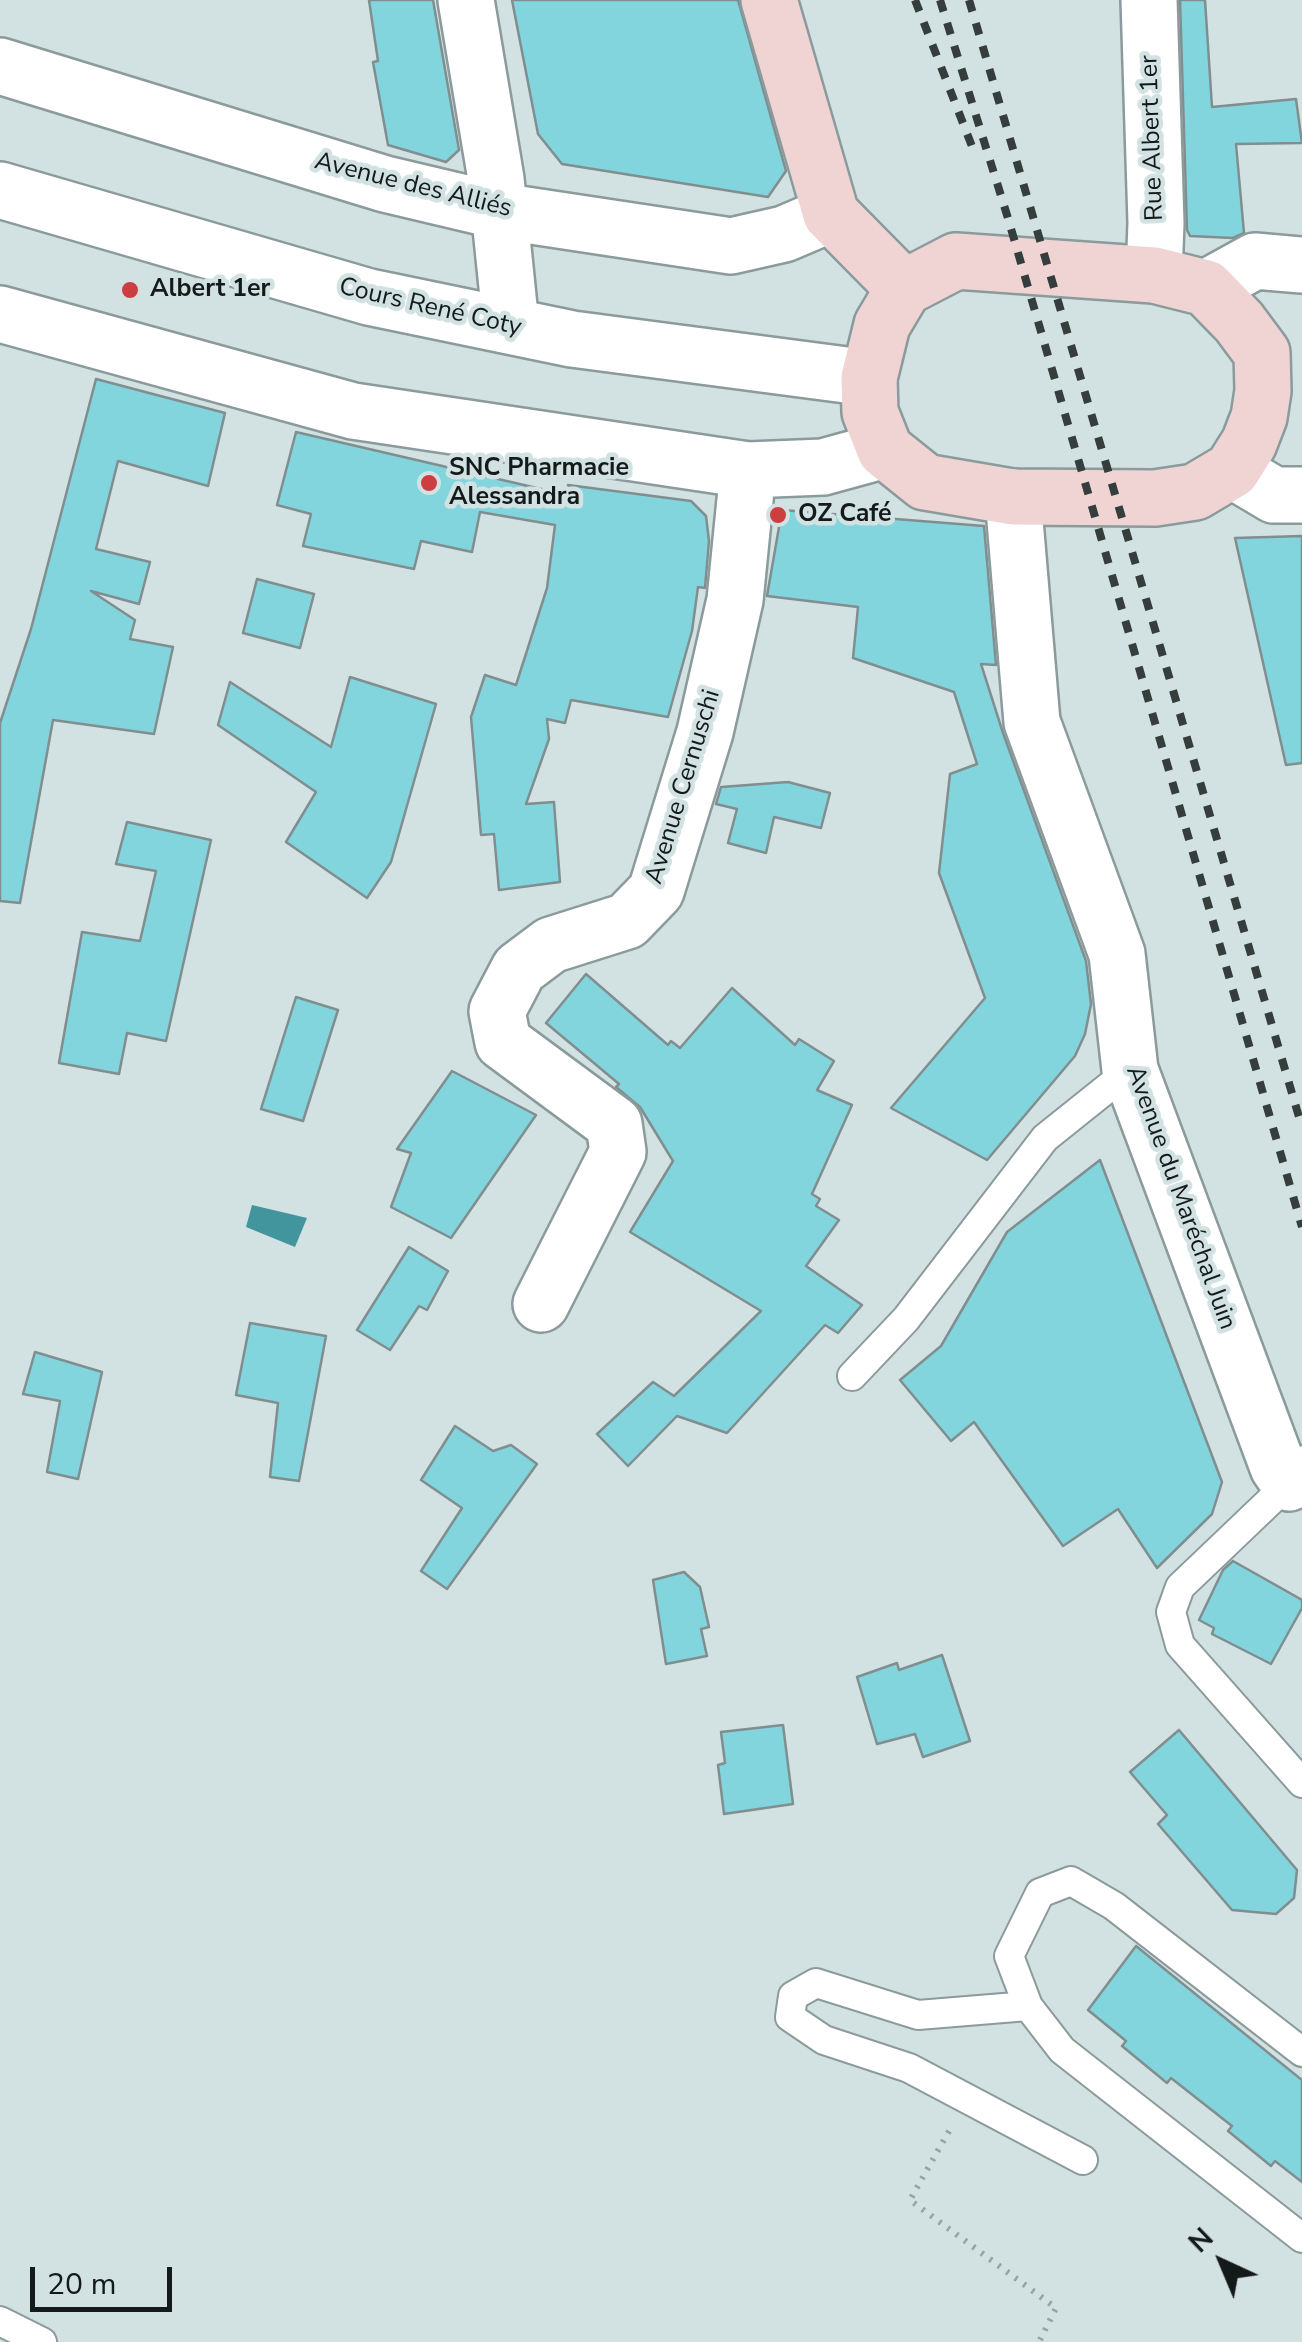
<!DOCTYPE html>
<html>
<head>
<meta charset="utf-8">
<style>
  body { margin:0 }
  #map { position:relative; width:1302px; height:2342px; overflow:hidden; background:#d2e2e3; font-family:"Nunito Sans",sans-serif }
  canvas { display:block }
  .north { position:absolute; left:1172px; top:2212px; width:100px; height:100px; -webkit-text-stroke:8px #d2e2e3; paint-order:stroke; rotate:316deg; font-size:28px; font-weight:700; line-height:40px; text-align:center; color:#141a1a }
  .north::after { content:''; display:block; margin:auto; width:35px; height:45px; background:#141a1a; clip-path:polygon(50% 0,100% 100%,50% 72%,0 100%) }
  .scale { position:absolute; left:30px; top:2267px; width:142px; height:45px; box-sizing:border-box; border:5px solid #141a1a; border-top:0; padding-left:12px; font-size:30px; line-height:35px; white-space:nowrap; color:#141a1a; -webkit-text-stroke:8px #d2e2e3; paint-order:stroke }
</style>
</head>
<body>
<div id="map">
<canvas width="1302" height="2342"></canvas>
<div class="north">N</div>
<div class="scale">20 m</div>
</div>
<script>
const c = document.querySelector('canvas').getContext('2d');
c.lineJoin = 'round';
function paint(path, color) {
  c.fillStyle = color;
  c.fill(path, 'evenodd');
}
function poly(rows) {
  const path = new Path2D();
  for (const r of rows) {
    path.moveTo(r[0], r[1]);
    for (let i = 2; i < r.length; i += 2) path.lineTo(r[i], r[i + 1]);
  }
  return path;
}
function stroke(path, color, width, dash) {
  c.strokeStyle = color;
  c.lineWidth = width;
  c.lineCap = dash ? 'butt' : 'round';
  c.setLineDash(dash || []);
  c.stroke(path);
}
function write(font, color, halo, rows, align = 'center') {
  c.font = font + ' "Nunito Sans",sans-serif';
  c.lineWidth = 9;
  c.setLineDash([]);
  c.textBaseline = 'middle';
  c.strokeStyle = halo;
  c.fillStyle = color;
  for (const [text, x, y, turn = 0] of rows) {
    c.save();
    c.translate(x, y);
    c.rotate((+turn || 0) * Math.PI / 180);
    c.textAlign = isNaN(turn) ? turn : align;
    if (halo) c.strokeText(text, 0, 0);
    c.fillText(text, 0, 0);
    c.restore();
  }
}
paint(poly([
  [252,1205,307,1218,295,1247,246,1227]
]), '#42959c');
const building = poly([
  [369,0,433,0,459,150,446,162,388,145,373,62,378,61,369,0],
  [512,0,738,0,786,171,768,197,562,164,538,134,512,0],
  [1180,0,1205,0,1212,107,1296,99,1302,143,1236,144,1244,233,1233,238,1190,236,1187,230,1180,0],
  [96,379,225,413,208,486,118,461,96,549,150,562,139,604,91,591,135,620,130,639,173,647,154,734,53,720,20,903,0,901,0,723,31,629,96,379],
  [296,432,567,495,568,485,691,501,706,516,709,541,705,588,698,587,692,631,668,717,571,700,565,723,547,719,549,739,526,804,554,802,560,882,499,890,494,834,481,835,471,717,485,675,516,685,547,588,555,525,480,512,472,552,421,541,414,569,303,546,311,514,277,505,296,432],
  [782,510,984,526,996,665,981,664,1003,733,1086,961,1091,1004,1085,1034,1075,1056,987,1160,891,1108,985,998,939,873,950,774,977,764,954,692,853,658,858,607,767,596,782,510],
  [1302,536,1302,763,1286,765,1235,538,1302,536],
  [257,579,314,594,300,648,243,633,257,579],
  [350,677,436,704,391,862,367,898,286,842,316,792,218,725,230,682,331,747,350,677],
  [788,782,830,793,821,828,774,817,766,853,728,843,737,809,716,804,721,787,788,782],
  [127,822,211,840,166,1041,127,1033,119,1074,59,1063,82,932,140,941,156,871,116,864,127,822],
  [586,974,668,1045,671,1041,680,1048,732,988,795,1045,799,1039,834,1061,817,1090,852,1105,812,1194,820,1199,816,1206,839,1220,806,1266,862,1305,838,1333,825,1325,727,1433,677,1416,628,1466,597,1434,653,1382,674,1396,761,1311,630,1232,673,1161,640,1107,616,1087,619,1084,546,1023,586,974],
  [296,997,338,1010,303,1121,261,1109,296,997],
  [452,1071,536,1115,451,1238,391,1207,411,1153,397,1149,452,1071],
  [1100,1160,1222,1482,1212,1514,1157,1568,1118,1509,1063,1546,974,1422,951,1441,900,1380,941,1346,1007,1232,1100,1160],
  [409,1247,448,1271,427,1310,419,1306,390,1350,357,1330,409,1247],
  [250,1323,326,1336,299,1481,270,1477,278,1403,236,1395,250,1323],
  [35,1352,102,1372,78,1479,47,1472,60,1401,23,1394,35,1352],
  [455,1426,493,1451,511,1445,537,1464,447,1589,421,1571,462,1508,421,1480,455,1426],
  [1233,1561,1302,1600,1302,1608,1271,1664,1212,1634,1214,1628,1199,1620,1223,1570,1233,1561],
  [684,1572,700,1587,709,1627,701,1629,707,1656,666,1664,653,1580,684,1572],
  [942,1655,970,1741,923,1757,915,1734,877,1744,857,1677,897,1663,899,1670,942,1655],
  [783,1725,793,1804,724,1814,718,1765,725,1763,721,1732,783,1725],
  [1179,1730,1297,1870,1294,1898,1276,1914,1232,1910,1158,1824,1167,1815,1130,1772,1179,1730],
  [1136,1946,1302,2080,1302,2182,1275,2161,1271,2166,1228,2131,1232,2126,1171,2078,1167,2083,1122,2046,1126,2041,1088,2010,1136,1946]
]);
paint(building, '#83d5dd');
stroke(building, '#808e90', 2.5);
const service = poly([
  [852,1376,906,1319,1045,1138,1130,1070],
  [1289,1483,1180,1587,1171,1612,1180,1645,1302,1783],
  [1028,2006,918,2015,816,1983,793,1996,790,2017,824,2040,909,2068,1083,2160],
  [1302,2052,1114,1906,1071,1881,1040,1893,1009,1956,1028,2006,1062,2050,1302,2238],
  [0,2321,42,2342]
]);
const minor = poly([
  [466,0,496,179,511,326],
  [1149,0,1156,223,1154,275],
  [0,66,385,184,499,211,731,246,784,234,831,214],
  [1206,288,1255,261,1302,265],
  [0,314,353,411,748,470,823,467,885,450],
  [1232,470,1274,495,1302,495],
  [1013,497,1032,722,1117,954,1130,1070,1278,1467,1289,1483,1302,1474],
  [541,1304,618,1152,614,1124,503,1042,497,1011,519,969,551,945,627,921,656,891,705,732,735,600,748,470]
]);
const tertiary = poly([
  [0,190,369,297,572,339,869,378]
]);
const secondary = poly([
  [769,0,831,214,904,288],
  [956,261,1154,275,1206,288,1239,322,1262,353,1263,391,1259,417,1249,443,1232,470,1195,492,1155,498,1013,497,925,482,885,450,870,412,869,378,882,325,904,288,956,261]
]);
stroke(service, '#8b9a9b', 32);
stroke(minor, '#8b9a9b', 60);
stroke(tertiary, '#8b9a9b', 60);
stroke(secondary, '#8b9a9b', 60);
stroke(poly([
  [949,2131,910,2200,1056,2308,1039,2342]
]), '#97a4a4', 6, [2.5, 8]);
stroke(service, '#fff', 28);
stroke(minor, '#fff', 55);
stroke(tertiary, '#fff', 55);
stroke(secondary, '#efd4d3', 55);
stroke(poly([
  [915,0,975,154],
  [940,0,1007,215,1302,1227],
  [969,0,1302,1127]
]), '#353d3d', 8, [12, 12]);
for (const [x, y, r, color] of [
  [130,290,10,"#cd3e40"],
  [429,483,10,"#cd3e40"],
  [778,515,10,"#cd3e40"]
]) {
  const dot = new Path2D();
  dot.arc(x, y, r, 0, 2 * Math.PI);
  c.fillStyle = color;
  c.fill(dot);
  stroke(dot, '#d2e2e3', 4);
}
write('25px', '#141a1a', '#d2e2e3', [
  ["Rue Albert 1er",1153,138,-92],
  ["Avenue des Alliés",413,186,14],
  ["Cours René Coty",430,308,13],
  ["Avenue Cernuschi",684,787,-73],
  ["Avenue du Maréchal Juin",1180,1198,70]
]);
write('bold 25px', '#141a1a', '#d2e2e3', [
  ["Albert 1er",150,290],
  ["SNC Pharmacie",449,469],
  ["Alessandra",449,498],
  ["OZ Café",798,515]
], 'left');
</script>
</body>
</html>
